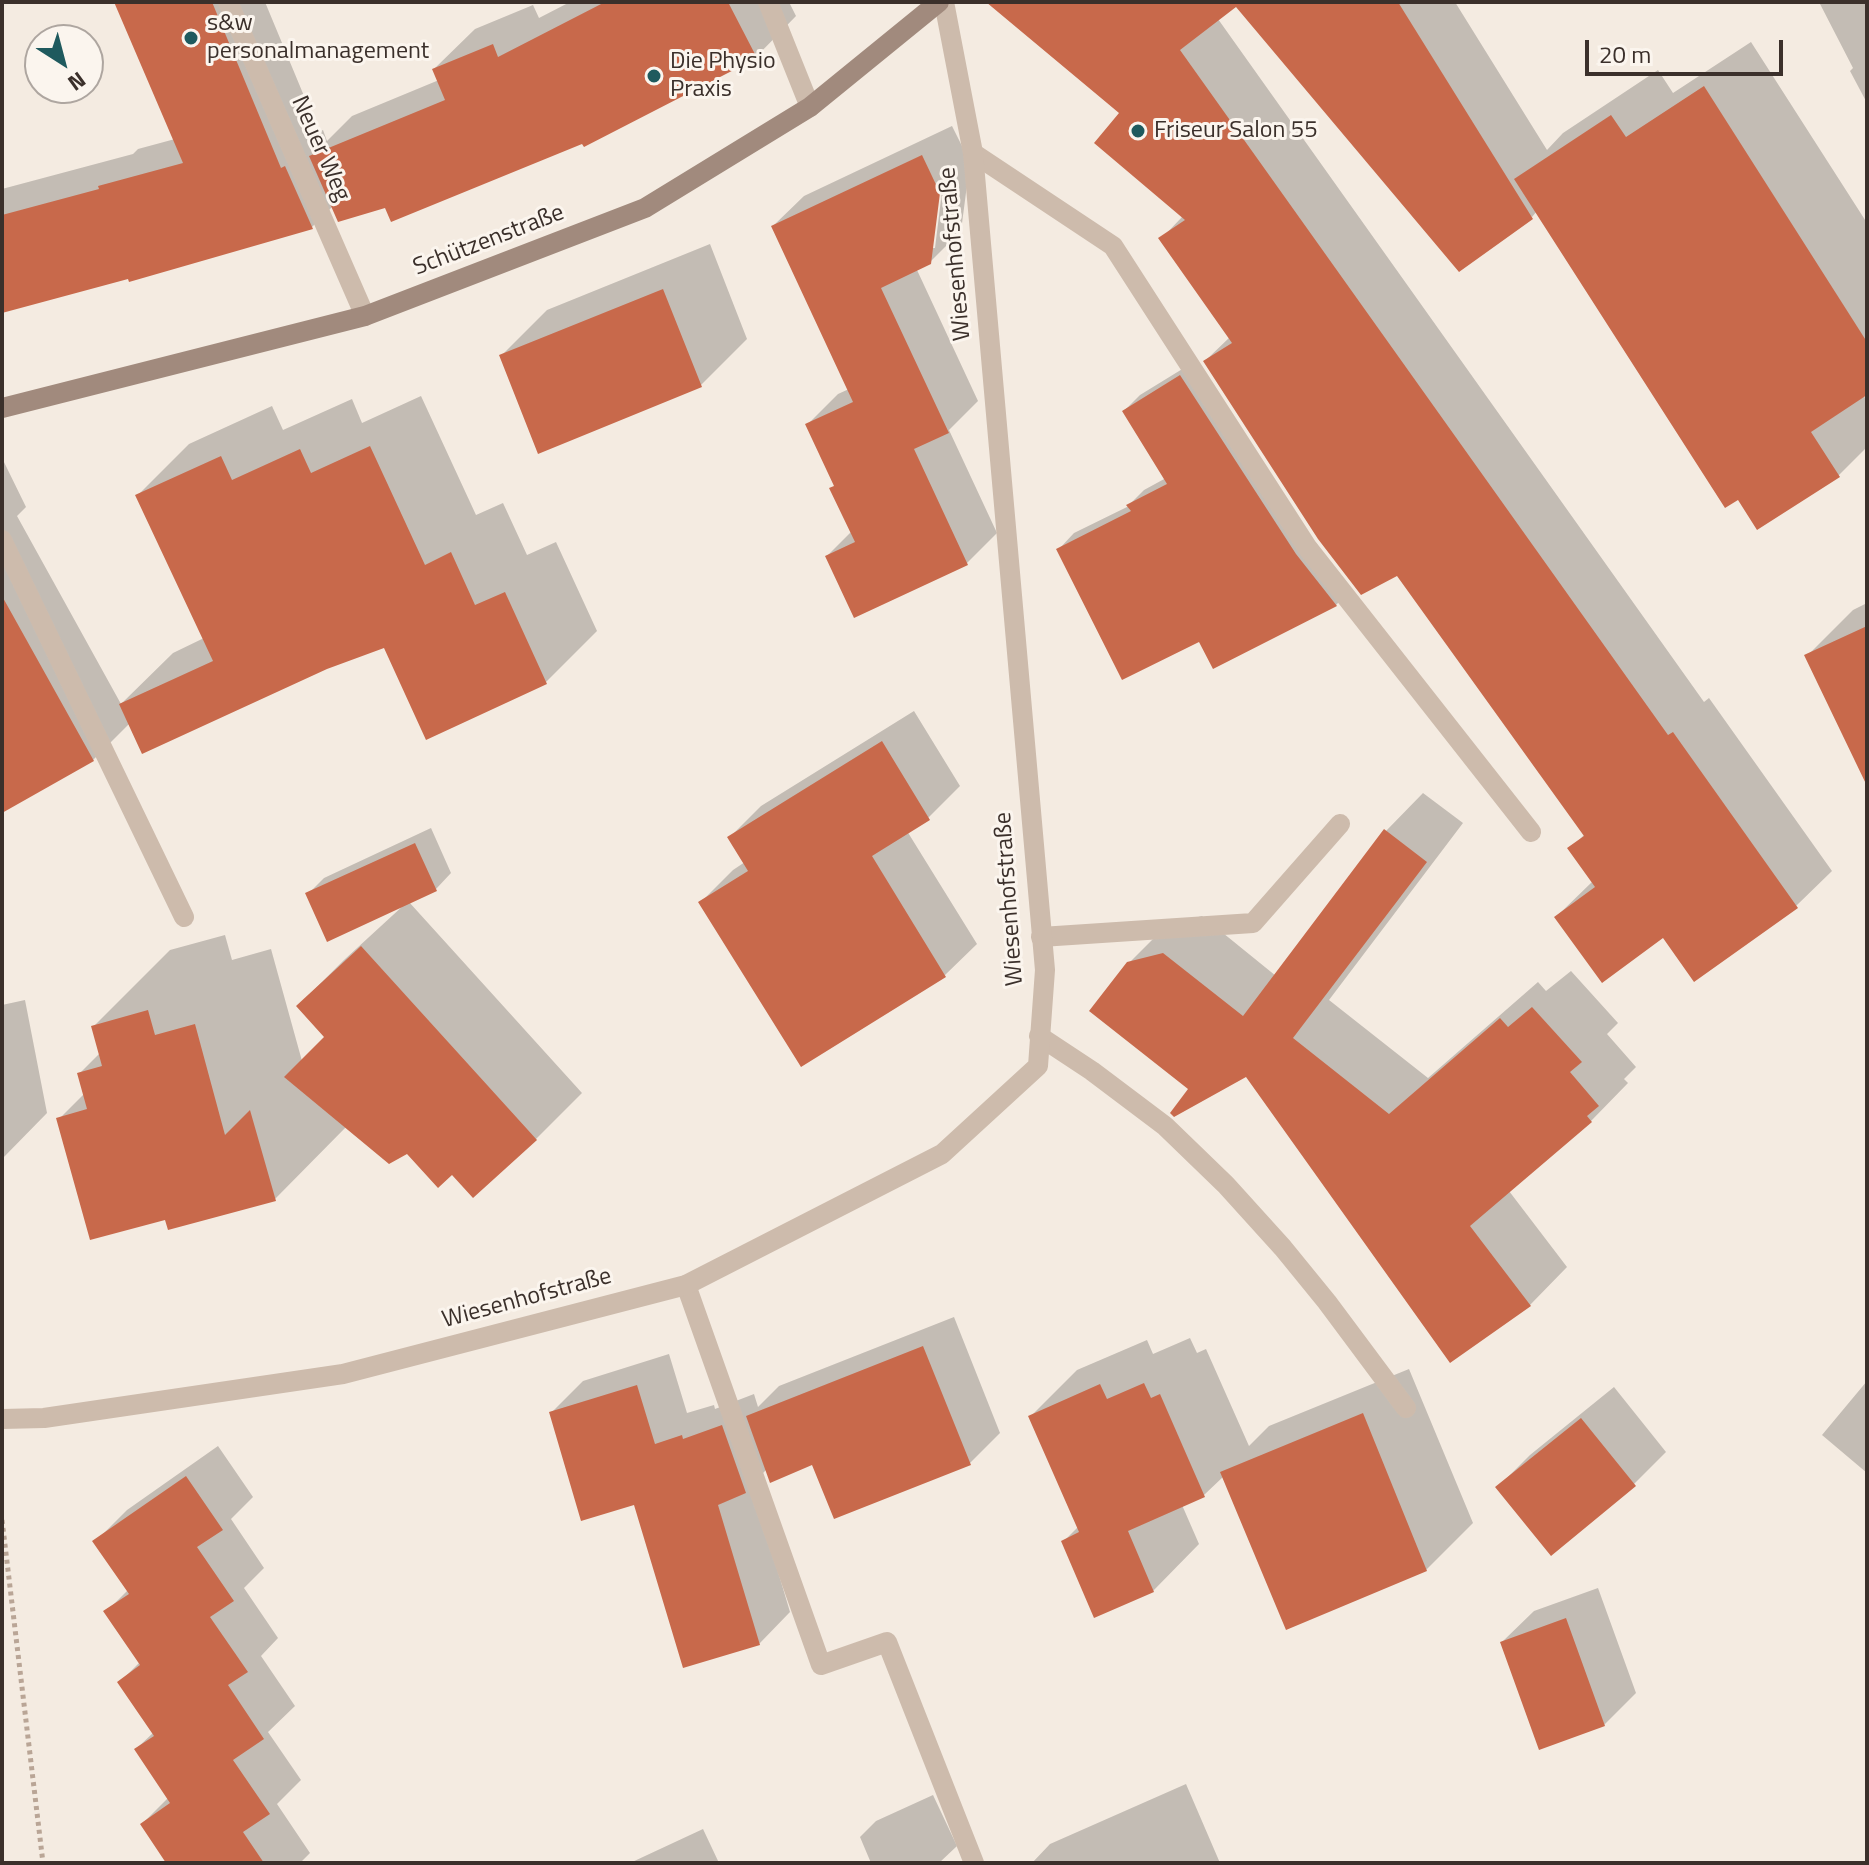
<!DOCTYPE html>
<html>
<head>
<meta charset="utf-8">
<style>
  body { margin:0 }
  #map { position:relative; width:1869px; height:1865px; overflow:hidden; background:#f4ebe1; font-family:"Titillium Web",sans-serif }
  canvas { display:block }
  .frame { position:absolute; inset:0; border:4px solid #3b302b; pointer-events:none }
  .north { position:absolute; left:24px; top:24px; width:80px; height:80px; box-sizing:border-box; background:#fbf5ee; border:2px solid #aea6a0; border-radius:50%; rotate:144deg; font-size:22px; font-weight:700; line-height:32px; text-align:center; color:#3b302b }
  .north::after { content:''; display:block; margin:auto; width:28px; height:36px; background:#1f5a5e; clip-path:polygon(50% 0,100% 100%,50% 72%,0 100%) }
  .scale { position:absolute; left:1585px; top:40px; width:198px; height:36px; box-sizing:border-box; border:4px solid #3b302b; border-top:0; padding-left:10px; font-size:24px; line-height:28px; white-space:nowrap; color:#3b302b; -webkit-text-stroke:6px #fbf5ee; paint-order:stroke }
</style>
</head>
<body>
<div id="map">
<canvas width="1869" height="1865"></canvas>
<div class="frame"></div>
<div class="north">N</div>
<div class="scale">20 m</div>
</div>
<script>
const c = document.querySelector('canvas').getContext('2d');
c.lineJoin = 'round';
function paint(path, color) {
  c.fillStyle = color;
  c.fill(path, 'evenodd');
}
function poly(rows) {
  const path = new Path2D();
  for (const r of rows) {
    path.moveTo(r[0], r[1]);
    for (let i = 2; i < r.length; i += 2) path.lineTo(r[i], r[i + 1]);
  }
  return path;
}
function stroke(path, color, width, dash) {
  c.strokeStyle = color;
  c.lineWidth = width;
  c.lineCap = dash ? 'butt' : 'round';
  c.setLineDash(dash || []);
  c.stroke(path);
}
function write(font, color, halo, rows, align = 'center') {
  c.font = font + ' "Titillium Web",sans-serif';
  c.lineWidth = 6;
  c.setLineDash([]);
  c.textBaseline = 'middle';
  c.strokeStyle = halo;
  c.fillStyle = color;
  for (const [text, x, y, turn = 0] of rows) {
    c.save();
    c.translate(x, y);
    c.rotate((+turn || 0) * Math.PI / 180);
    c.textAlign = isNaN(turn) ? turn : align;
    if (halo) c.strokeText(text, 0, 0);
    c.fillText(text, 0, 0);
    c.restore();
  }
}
paint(poly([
  [117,2,265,2,319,132,323,130,327,141,352,116,439,80,434,69,475,29,533,5,539,18,570,2,789,2,796,16,756,57,583,142,386,206,333,206,312,227,2,311,2,189,133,154,138,149,175,139],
  [1017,2,1455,2,1547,150,1563,133,1658,70,1673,93,1751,42,1867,223,1867,393,1863,395,1867,401,1867,447,1839,475,1758,527,1537,211,1532,217,1236,4,1218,19,1704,702,1709,698,1832,871,1796,906,1664,936,1556,917,1593,881,1570,849,1585,834,1398,574,1205,361,1230,337,1161,239,1183,216,1122,112],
  [1819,2,1867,2,1867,103,1850,71,1853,68],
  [952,126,970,162,961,231,930,262,917,270,978,401,949,430,997,533,967,563,827,556,852,531,836,484,808,424,838,394,849,389,773,226,804,196],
  [939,183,943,183,935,248,931,248],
  [710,244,747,339,701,385,501,356,547,310],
  [1197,360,1312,538,1352,589,1336,605,1200,639,1059,549,1074,533,1127,507,1144,490,1166,478,1124,411,1140,395],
  [421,396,476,515,503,503,527,555,556,542,597,631,546,682,385,646,130,723,93,760,2,810,2,458,26,507,17,516,121,704,173,653,204,638,138,495,189,444,272,406,283,430,352,399,362,423],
  [1867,603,1867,748,1807,656,1853,610],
  [914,711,960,786,928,818,907,831,977,944,945,975,701,902,733,870,745,862,729,838,761,806],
  [1423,793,1463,823,1329,1000,1428,1078,1538,982,1546,991,1571,971,1618,1023,1607,1034,1636,1067,1624,1079,1628,1083,1591,1121,1509,1191,1567,1267,1530,1305,1450,1360,1247,1074,1191,1089,1129,963,1167,925,1202,916,1276,976,1386,831],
  [431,828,451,873,436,889,409,902,582,1093,536,1139,452,1172,347,1126,275,1199,166,1217,59,1119,85,1093,79,1074,100,1053,93,1027,170,950,225,935,232,960,271,949,302,1061,326,1037,298,1006,344,960,405,904,308,894,324,878],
  [25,1000,47,1113,2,1159,2,1005],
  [954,1317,1000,1433,970,1463,813,1463,767,1469,752,1484,790,1612,759,1644,635,1502,551,1413,583,1381,669,1354,687,1413,714,1405,715,1409,754,1394,758,1407,779,1386],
  [1190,1338,1197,1353,1206,1349,1249,1446,1269,1426,1409,1369,1473,1523,1426,1570,1224,1476,1204,1495,1182,1505,1199,1544,1153,1591,1063,1542,1079,1526,1030,1417,1077,1370,1147,1340,1153,1354],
  [1867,1381,1867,1473,1822,1435],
  [1614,1387,1666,1452,1634,1484,1498,1487,1530,1455],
  [218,1446,253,1497,231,1519,264,1568,244,1588,278,1638,261,1656,295,1706,268,1732,301,1780,277,1804,310,1853,300,1863,168,1863,142,1824,169,1797,136,1749,154,1732,120,1682,140,1662,106,1612,128,1590,95,1542,127,1510],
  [1598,1588,1636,1693,1604,1725,1502,1642,1534,1611],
  [1186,1784,1220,1863,1032,1863,1050,1844],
  [933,1795,957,1846,939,1863,871,1863,860,1837,876,1821],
  [703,1829,719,1863,630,1863]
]), '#0003');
paint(poly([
  [114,2,212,2,281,168,285,166,313,229,129,282,128,279,2,313,2,215,99,189,98,186,183,163],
  [605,2,728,2,757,58,584,147,582,144,391,222,385,208,338,222,309,156,445,100,432,69,493,44,498,57],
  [986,2,1398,2,1533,219,1459,272,1236,7,1180,50,1668,735,1673,732,1798,908,1694,982,1663,938,1602,983,1554,917,1595,887,1567,848,1584,836,1397,576,1361,595,1318,539,1203,361,1232,343,1158,238,1185,220,1094,143,1119,113],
  [1704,86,1867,342,1867,395,1811,432,1840,477,1757,530,1738,500,1725,508,1514,179,1611,115,1626,137],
  [922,155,940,193,931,264,881,288,949,433,914,449,968,565,854,618,825,556,855,542,829,488,834,486,805,424,853,402,771,226],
  [663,289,702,387,538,454,499,355],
  [1180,375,1296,554,1337,606,1213,669,1199,642,1122,680,1056,549,1131,511,1126,505,1167,484,1122,411],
  [370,446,425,565,451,552,475,605,505,592,547,684,426,740,384,648,327,669,142,754,119,704,213,661,135,495,221,456,232,480,300,449,311,473],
  [2,596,94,761,2,813],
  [1867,626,1867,786,1804,655],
  [882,741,930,820,872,856,946,977,801,1067,698,902,748,871,727,837],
  [1384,829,1427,862,1293,1038,1389,1114,1500,1018,1508,1027,1532,1007,1582,1062,1570,1072,1599,1106,1587,1116,1592,1122,1470,1226,1531,1306,1450,1363,1246,1077,1174,1117,1170,1113,1188,1089,1089,1011,1127,962,1163,953,1243,1016],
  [415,843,437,891,327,942,305,893],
  [361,946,537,1140,473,1198,452,1175,438,1188,407,1154,389,1164,284,1077,324,1037,296,1006],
  [148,1010,155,1035,195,1024,225,1135,250,1110,276,1201,168,1230,165,1220,90,1240,56,1118,87,1109,77,1073,102,1066,91,1026],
  [923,1346,971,1465,834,1519,812,1465,770,1483,746,1416],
  [1144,1383,1151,1398,1160,1394,1205,1497,1128,1531,1154,1592,1094,1618,1061,1541,1079,1532,1028,1416,1100,1384,1107,1399],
  [637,1385,655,1444,682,1435,683,1439,722,1425,746,1493,718,1505,760,1645,683,1668,634,1505,581,1521,549,1412],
  [1363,1413,1427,1571,1286,1630,1220,1472],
  [1581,1418,1636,1486,1551,1556,1495,1487],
  [186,1476,223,1530,197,1547,234,1601,210,1617,248,1672,228,1685,264,1739,233,1760,270,1814,243,1832,264,1863,166,1863,140,1824,170,1803,134,1749,154,1736,117,1682,140,1665,103,1611,129,1594,92,1541],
  [1566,1618,1605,1726,1539,1750,1500,1642]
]), '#c8694b');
stroke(poly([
  [2,1520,43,1863]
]), '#b9a596', 5, [4, 4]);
stroke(poly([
  [768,2,810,107],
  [973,153,1113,246,1307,547,1531,832],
  [2,540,184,917],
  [1041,937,1253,923,1340,824],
  [1039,1036,1092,1071,1165,1126,1226,1185,1283,1248,1327,1302,1406,1408],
  [686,1285,821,1665,887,1642,974,1863]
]), '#cdbbac', 20);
stroke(poly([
  [228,2,365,316],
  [2,1419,44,1418,343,1374,686,1285,942,1154,1038,1066,1045,970,973,153,944,2]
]), '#cdbbac', 20);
stroke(poly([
  [2,408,365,316,645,208,810,107,939,2]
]), '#a18a7d', 20);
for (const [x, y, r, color] of [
  [191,38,8,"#1f5a5e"],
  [654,76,8,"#1f5a5e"],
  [1138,131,8,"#1f5a5e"]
]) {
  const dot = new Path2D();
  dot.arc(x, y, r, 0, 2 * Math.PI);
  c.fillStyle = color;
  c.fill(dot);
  stroke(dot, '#fbf5ee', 3);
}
write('24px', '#3b302b', '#fbf5ee', [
  ["s&w",207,24],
  ["personalmanagement",207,52],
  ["Die Physio",670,62],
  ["Praxis",670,90],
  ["Friseur Salon 55",1154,131]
], 'left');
write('24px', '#3b302b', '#fbf5ee', [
  ["Neuer Weg",320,149,66],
  ["Schützenstraße",489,241,-21],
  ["Wiesenhofstraße",956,254,-95],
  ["Wiesenhofstraße",1010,899,-94],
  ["Wiesenhofstraße",527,1299,-15]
]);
</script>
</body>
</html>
